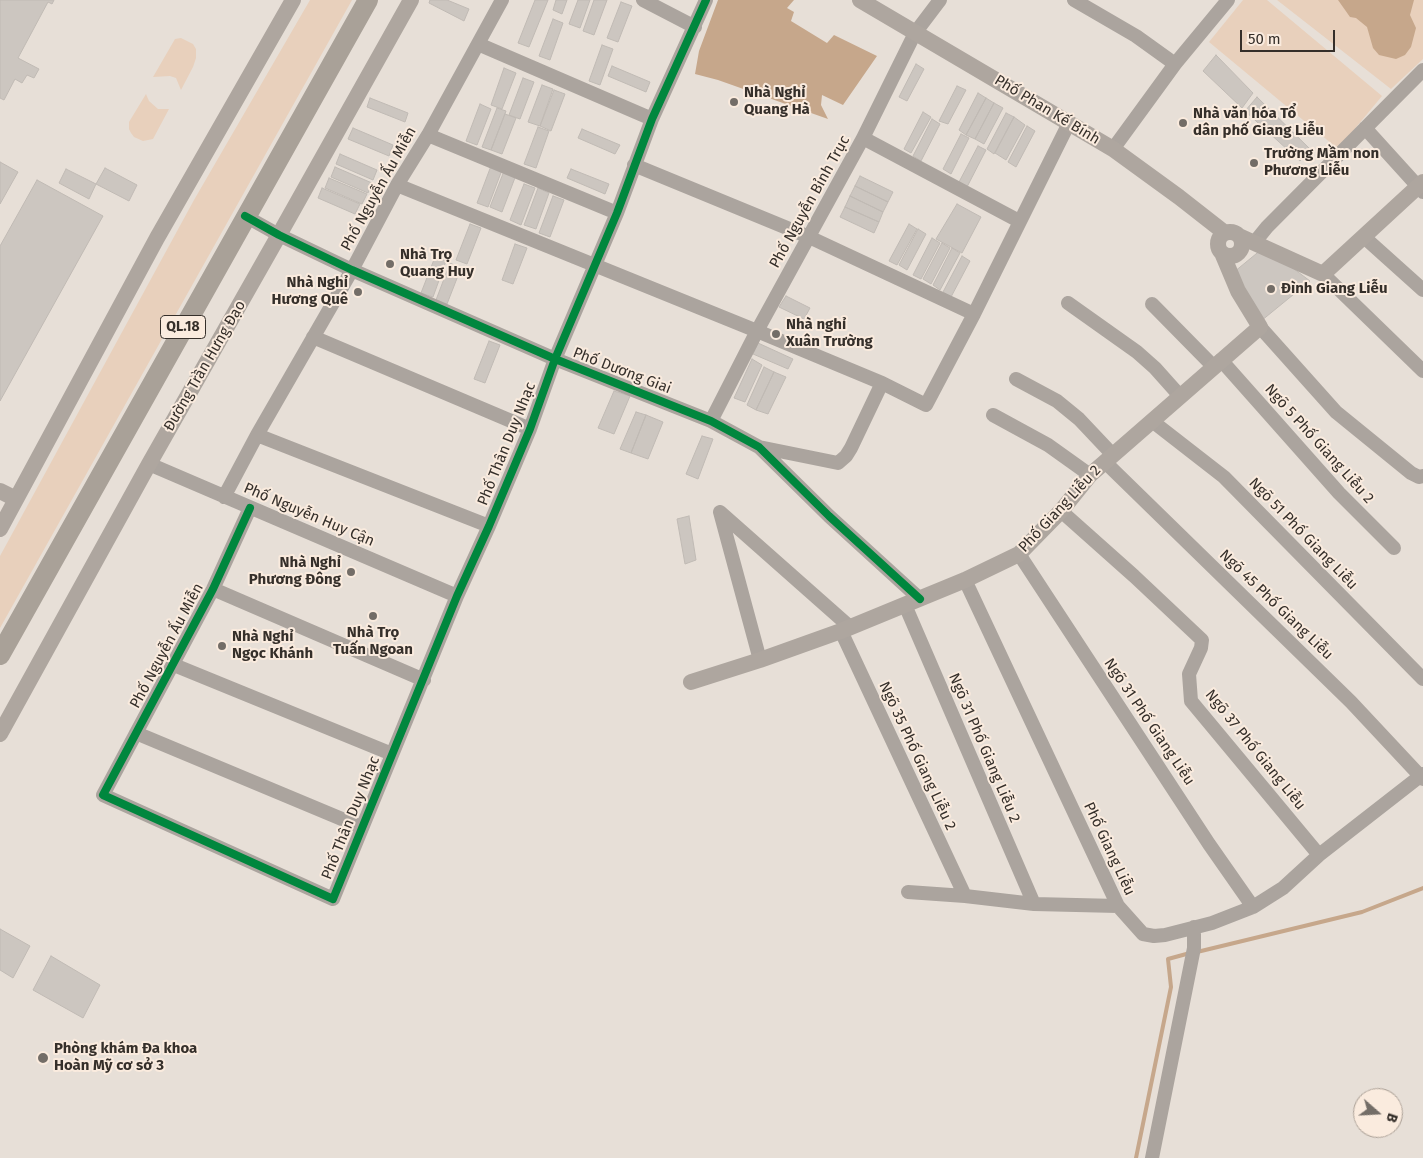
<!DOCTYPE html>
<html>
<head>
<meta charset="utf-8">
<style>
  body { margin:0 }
  #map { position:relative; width:1423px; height:1158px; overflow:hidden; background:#e7dfd7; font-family:"Fira Sans",sans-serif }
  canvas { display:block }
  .north { position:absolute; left:1353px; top:1088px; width:50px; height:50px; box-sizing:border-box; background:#faebde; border:1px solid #aba096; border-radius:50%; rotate:109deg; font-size:14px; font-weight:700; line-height:20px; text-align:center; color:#352f2a }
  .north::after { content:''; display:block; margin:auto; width:18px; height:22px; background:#736d67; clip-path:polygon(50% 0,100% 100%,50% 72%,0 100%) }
  .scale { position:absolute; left:1240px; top:30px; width:95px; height:22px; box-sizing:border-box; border:2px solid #352f2a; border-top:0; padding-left:6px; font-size:15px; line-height:18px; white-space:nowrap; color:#352f2a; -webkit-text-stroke:4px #faebde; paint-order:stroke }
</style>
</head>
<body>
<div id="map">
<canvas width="1423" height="1158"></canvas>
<div class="north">B</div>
<div class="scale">50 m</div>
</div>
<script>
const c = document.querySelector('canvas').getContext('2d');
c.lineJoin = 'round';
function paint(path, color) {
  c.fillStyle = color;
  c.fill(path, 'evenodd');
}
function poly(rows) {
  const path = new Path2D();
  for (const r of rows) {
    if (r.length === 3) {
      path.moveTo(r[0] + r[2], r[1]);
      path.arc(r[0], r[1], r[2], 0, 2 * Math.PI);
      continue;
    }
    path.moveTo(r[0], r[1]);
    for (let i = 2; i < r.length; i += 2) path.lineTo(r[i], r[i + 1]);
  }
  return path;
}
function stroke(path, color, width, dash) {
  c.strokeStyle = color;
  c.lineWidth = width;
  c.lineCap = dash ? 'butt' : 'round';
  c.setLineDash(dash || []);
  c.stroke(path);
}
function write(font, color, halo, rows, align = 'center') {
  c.font = font + ' "Fira Sans",sans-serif';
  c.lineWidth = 4;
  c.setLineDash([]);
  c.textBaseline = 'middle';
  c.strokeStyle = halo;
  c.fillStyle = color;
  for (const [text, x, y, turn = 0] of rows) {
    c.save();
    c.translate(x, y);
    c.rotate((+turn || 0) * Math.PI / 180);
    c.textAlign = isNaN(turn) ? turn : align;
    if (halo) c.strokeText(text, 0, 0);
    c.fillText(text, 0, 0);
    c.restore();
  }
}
paint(poly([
  [310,0,352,0,0,628,0,556,194,200],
  [1243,0,1267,0,1382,96,1338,149,1209,42],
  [1277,0,1423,0,1423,59,1391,89],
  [181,38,193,44,196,49,196,58,193,67,181,90,176,78,170,76,153,77,175,39],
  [146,94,149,101,158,109,169,109,153,139,143,141,134,137,131,133,129,129,129,122]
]), '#e8d0bc');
paint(poly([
  [718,0,794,0,787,8,794,12,791,21,827,43,834,35,877,56,843,105,822,95,821,105,828,119,718,80,695,74,699,51],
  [1338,0,1414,0,1410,15,1416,28,1411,47,1405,55,1396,59,1379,55,1373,48,1367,27,1356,18,1350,17]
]), '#c6a78b');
stroke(poly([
  [1197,952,1362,912,1423,888],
  [1136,1158,1171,987,1168,959,1190,953]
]), '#c6a78b', 4);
const building = poly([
  [0,0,54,0,52,4,48,2,18,58,39,69,34,78,27,75,22,83,15,79,4,100,0,98,0,0],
  [430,0,447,0,469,9,464,21,429,3,430,0],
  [535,0,548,0,529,47,518,43,535,0],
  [556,0,567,0,562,14,553,10,556,0],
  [578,0,590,0,580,28,569,24,578,0],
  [594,0,607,0,594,35,583,31,594,0],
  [621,2,632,6,618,42,607,38,621,2],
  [553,19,563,23,550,60,539,56,553,19],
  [602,45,613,49,600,85,589,81,602,45],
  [1216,55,1253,93,1242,108,1203,71,1216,55],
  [916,64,924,69,907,101,899,97,916,64],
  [612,66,650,82,646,92,608,76,612,66],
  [504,68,516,73,502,109,491,105,504,68],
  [523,78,534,82,520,119,509,115,523,78],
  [542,85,553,89,540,126,528,122,542,85],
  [957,86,966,90,948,124,939,121,957,86],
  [554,90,565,94,551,131,540,126,554,90],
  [978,93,986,98,966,135,959,130,978,93],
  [1257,97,1309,148,1300,161,1245,111,1257,97],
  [370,98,408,113,405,122,367,107,370,98],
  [986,98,994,103,975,139,966,135,986,98],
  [994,103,1003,108,984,144,975,139,994,103],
  [480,104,491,109,477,145,466,141,480,104],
  [497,108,506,111,491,150,482,147,497,108],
  [923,112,931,117,911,153,904,149,923,112],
  [1006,113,1014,117,994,154,987,149,1006,113],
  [505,114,516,118,502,154,491,150,505,114],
  [1014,117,1025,125,1006,160,995,153,1014,117],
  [932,119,940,124,921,161,913,156,932,119],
  [1027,126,1035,131,1016,167,1008,162,1027,126],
  [538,127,549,131,536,168,524,164,538,127],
  [353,128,393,145,389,156,348,139,353,128],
  [582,129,620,145,615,154,578,138,582,129],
  [961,134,969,138,951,174,943,169,961,134],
  [978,146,986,150,967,187,959,182,978,146],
  [340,154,377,170,373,180,336,164,340,154],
  [0,162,18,172,0,204,0,162],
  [491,166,502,170,488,207,477,203,491,166],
  [335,167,372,183,368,193,331,177,335,167],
  [105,168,137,185,129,201,96,184,105,168],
  [66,169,96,184,89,199,59,183,66,169],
  [571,169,609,184,605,194,567,178,571,169],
  [504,171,516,175,502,212,490,207,504,171],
  [860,176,893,192,888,202,855,186,860,176],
  [329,178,367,194,362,204,325,188,329,178],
  [37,180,103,216,0,401,0,246,37,180],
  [524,184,535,188,521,225,510,220,524,184],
  [855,186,888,202,883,212,850,196,855,186],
  [322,188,360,204,355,214,318,198,322,188],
  [538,188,549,193,536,229,524,225,538,188],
  [553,196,564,200,550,237,539,233,553,196],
  [850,196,883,212,879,222,845,207,850,196],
  [957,204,981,217,962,253,936,239,957,204],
  [845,207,879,222,874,233,840,217,845,207],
  [470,224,481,228,467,264,456,260,470,224],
  [909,224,917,229,897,265,889,261,909,224],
  [918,229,926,234,907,270,899,265,918,229],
  [932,238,940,243,921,279,913,275,932,238],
  [942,243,950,248,931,284,923,279,942,243],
  [515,244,527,248,513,284,502,280,515,244],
  [952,248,960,253,940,290,933,285,952,248],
  [1262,249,1290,266,1310,281,1261,321,1234,272,1262,249],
  [962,256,970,261,951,297,943,292,962,256],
  [435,257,446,261,433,297,421,293,435,257],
  [450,263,461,268,447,304,436,300,450,263],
  [786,296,810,308,804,319,779,307,786,296],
  [489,341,500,345,485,383,474,379,489,341],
  [758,343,793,359,788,369,753,354,758,343],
  [752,359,762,365,745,402,734,398,752,359],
  [764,367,774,372,756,410,747,405,764,367],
  [774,372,786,377,768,414,756,410,774,372],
  [614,391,630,396,614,434,598,428,614,391],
  [636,412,646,415,631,453,620,449,636,412],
  [646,415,663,422,648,459,631,453,646,415],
  [702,436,713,439,698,479,686,474,702,436],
  [689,516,696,560,685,564,677,519,689,516],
  [0,929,30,946,13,978,0,970,0,929],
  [51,956,100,985,83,1018,33,990,51,956]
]);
paint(building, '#ccc6c0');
stroke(building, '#c0bab4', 1);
stroke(poly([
  [643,0,695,27],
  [1074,0,1136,36,1175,64],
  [478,44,652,119],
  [1365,128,1423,192],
  [428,135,617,213],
  [863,138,1019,221],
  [1113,149,1175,64,1228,0],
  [634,165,809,237,974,314,1069,123],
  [397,185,757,331,882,383,926,405,974,314],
  [245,216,279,235,352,270,555,359,711,421,759,447,829,516,920,599],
  [1364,237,1423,290],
  [1254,243,1267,227,1423,70],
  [1323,274,1423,371],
  [1068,303,1137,352,1155,368,1180,396],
  [1152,304,1214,367],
  [1260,327,1336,412,1411,473,1419,477,1423,476],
  [313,337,530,429],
  [1221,360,1339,493,1394,548],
  [1016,379,1057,401,1079,419,1113,455],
  [993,415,1048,445,1090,475],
  [711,421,757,331,863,138,915,33,940,0],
  [1152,421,1224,477,1423,679],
  [257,435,489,526],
  [759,447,838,463,846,456,851,448,882,383],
  [1105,462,1351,702,1423,779],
  [149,464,457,596],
  [224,497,257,435,352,270,397,185,428,135,502,0],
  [250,508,213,589,103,795,333,899,457,596,489,526,530,429,555,359,617,213,652,119,706,0],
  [1061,511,1134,576,1202,640,1201,648,1189,674,1191,701,1319,855],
  [720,512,850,627],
  [720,512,760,660],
  [1019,554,1209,844,1253,907],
  [965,580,1118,906,1143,934,1154,936,1165,935,1212,923,1253,907,1283,888,1319,855,1423,774],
  [213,589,424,680],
  [905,605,1034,904],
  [841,631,965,896],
  [174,665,392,754],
  [136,733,361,827],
  [908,892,965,896,1034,904,1118,906],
  [1152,1158,1194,948,1194,927]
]), '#aba49e', 14);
stroke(poly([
  [860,0,1113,149,1179,197,1225,233],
  [1230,244,12],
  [1239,236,1323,274,1423,182],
  [0,491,16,499],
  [0,529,157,238,293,0],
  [691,682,760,660,841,631,965,580,1019,554,1061,511,1090,475,1105,462,1260,327,1238,291,1222,253],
  [0,734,149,464,279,235,411,0]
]), '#aea69f', 16);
stroke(poly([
  [0,655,368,0]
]), '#a9a198', 20);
stroke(poly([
  [245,216,279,235,352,270,555,359,711,421,759,447,829,516,920,599],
  [250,508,213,589,103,795,333,899,457,596,489,526,530,429,555,359,617,213,652,119,706,0]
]), '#00873e', 8);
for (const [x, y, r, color] of [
  [734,102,5,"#736d67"],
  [1183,123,5,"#736d67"],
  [1254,163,5,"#736d67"],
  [390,264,5,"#736d67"],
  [1271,289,5,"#736d67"],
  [358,292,5,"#736d67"],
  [776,334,5,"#736d67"],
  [351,572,5,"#736d67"],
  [373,616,5,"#736d67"],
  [222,646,5,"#736d67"],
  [43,1058,6,"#736d67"]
]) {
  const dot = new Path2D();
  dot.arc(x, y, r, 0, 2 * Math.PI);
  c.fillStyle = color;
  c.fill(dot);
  stroke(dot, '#faebde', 2);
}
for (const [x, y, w] of [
  [183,327,45]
]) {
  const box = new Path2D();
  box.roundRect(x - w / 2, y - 11.5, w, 23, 4);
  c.fillStyle = '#faebde';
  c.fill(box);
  stroke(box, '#352f2a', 1);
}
write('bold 14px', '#352f2a', null, [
  ["QL.18",183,327]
]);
write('bold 15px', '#352f2a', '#faebde', [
  ["Nhà Nghỉ",744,93],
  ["Quang Hà",744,110],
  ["Nhà văn hóa Tổ",1193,114],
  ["dân phố Giang Liễu",1193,131],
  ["Trường Mầm non",1264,154],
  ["Phương Liễu",1264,171],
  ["Nhà Trọ",400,255],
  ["Quang Huy",400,272],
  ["Nhà Nghỉ",348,283,"right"],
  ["Hương Quê",348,300,"right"],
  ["Đình Giang Liễu",1281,289],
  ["Nhà nghỉ",786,325],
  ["Xuân Trường",786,342],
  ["Nhà Nghỉ",341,563,"right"],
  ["Phương Đông",341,580,"right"],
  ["Nhà Trọ",373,633,"center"],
  ["Tuấn Ngoan",373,650,"center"],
  ["Nhà Nghỉ",232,637],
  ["Ngọc Khánh",232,654],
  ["Phòng khám Đa khoa",54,1049],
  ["Hoàn Mỹ cơ sở 3",54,1066]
], 'left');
write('15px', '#352f2a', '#faebde', [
  ["Phố Phan Kế Bính",1047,110,31],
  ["Phố Nguyễn Ấu Miễn",379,189,-61],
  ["Phố Nguyễn Bỉnh Trục",810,202,-61],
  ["Đường Trần Hưng Đạo",205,366,-60],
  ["Phố Dương Giai",622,371,21],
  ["Phố Thân Duy Nhạc",507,444,-68],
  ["Ngõ 5 Phố Giang Liễu 2",1319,444,48],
  ["Phố Giang Liễu 2",1060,509,-47],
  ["Phố Nguyễn Huy Cận",309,515,23],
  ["Ngõ 51 Phố Giang Liễu",1303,534,46],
  ["Ngõ 45 Phố Giang Liễu",1276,605,44],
  ["Phố Nguyễn Ấu Miễn",167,646,-62],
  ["Ngõ 31 Phố Giang Liễu",1149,722,56],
  ["Ngõ 31 Phố Giang Liễu 2",984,748,67],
  ["Ngõ 37 Phố Giang Liễu",1255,750,51],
  ["Ngõ 35 Phố Giang Liễu 2",917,756,65],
  ["Phố Thân Duy Nhạc",351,818,-68],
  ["Phố Giang Liễu",1109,849,65]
]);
</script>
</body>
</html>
